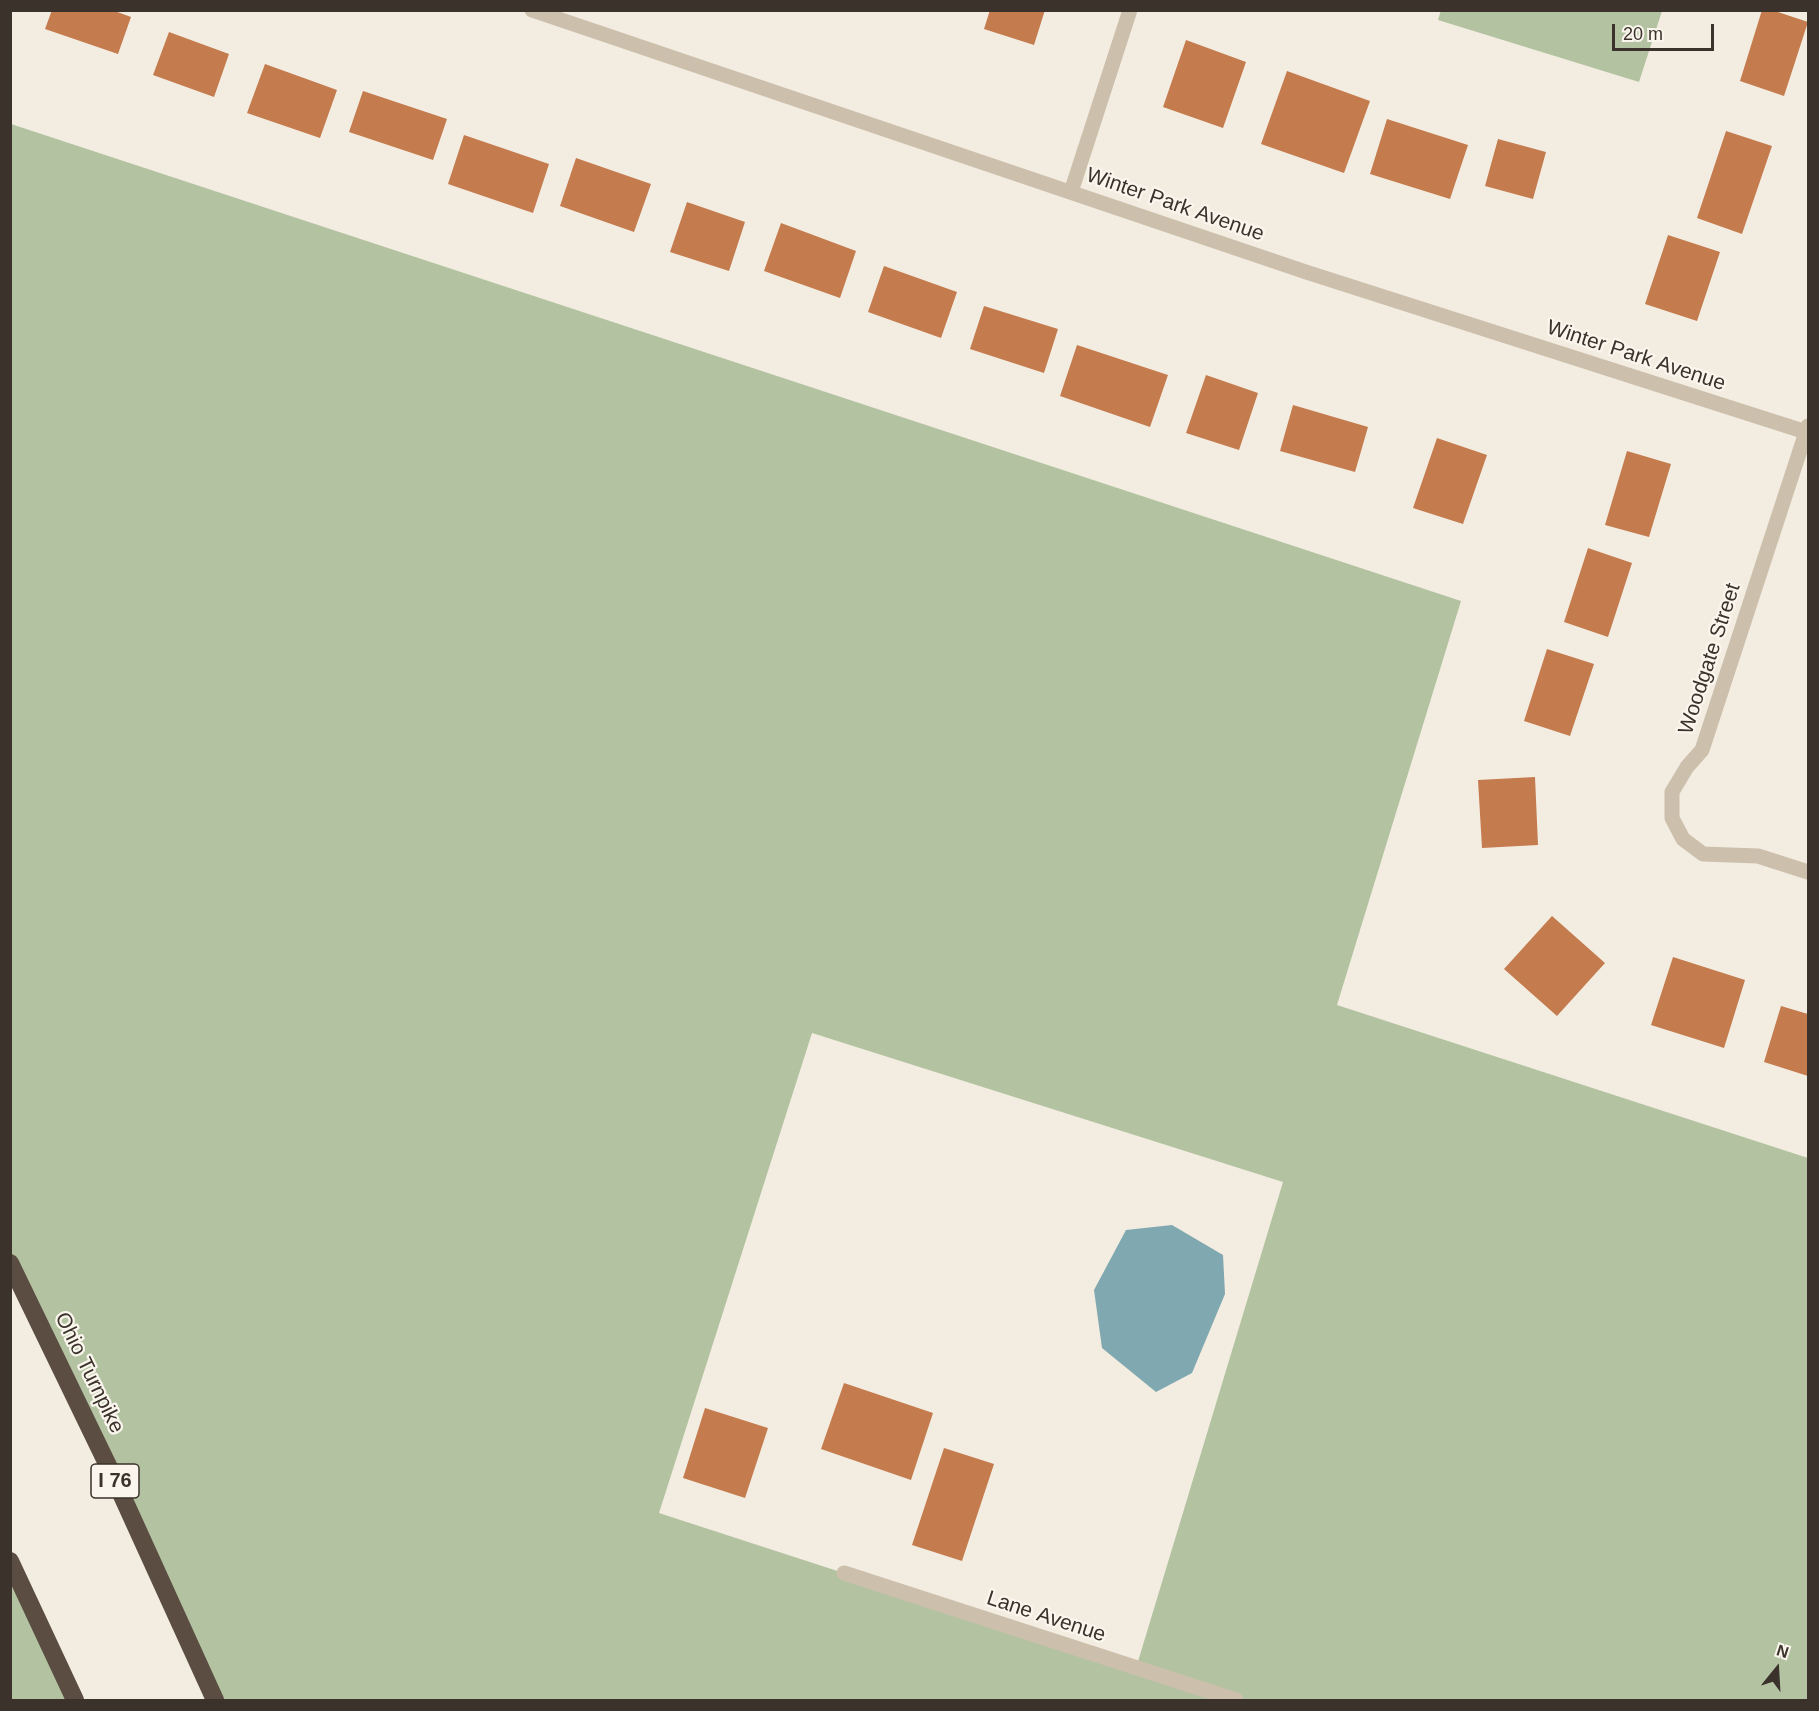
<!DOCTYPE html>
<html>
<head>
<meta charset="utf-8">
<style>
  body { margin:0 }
  #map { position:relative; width:1819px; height:1711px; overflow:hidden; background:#f3ede1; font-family:Arial,sans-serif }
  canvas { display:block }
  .frame { position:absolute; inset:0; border:12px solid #3a322b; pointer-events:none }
  .north { position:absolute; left:1747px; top:1639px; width:60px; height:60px; -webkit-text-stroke:4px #faf6ee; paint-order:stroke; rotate:18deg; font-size:16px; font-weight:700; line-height:24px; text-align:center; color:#3a322b }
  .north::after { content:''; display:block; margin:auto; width:21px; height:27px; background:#3a322b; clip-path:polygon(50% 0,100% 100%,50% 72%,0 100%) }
  .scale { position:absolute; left:1612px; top:24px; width:102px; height:27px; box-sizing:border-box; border:3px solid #3a322b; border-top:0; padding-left:8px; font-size:18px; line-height:21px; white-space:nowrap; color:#3a322b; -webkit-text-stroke:4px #faf6ee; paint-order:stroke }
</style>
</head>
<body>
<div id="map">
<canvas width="1819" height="1711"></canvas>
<div class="frame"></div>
<div class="north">N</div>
<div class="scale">20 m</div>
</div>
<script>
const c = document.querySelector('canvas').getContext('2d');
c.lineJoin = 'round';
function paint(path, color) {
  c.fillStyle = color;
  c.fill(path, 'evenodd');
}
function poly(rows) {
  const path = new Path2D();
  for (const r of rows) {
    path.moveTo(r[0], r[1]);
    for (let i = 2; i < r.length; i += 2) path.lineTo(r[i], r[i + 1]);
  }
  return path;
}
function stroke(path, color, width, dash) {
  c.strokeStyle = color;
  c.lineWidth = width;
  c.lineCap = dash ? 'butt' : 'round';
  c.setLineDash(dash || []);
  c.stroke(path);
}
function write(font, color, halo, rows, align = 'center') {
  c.font = font + ' Arial,sans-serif';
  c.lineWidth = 4.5;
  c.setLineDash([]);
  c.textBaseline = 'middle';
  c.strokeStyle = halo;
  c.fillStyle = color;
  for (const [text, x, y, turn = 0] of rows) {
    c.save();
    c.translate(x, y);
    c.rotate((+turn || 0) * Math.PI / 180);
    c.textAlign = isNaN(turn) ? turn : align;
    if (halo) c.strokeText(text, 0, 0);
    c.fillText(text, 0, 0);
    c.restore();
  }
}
paint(poly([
  [1441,10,1662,10,1662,11,1639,82,1438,20],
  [11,124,1461,601,1337,1005,1808,1158,1808,1700,215,1700,11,1263],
  [812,1033,1283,1182,1136,1668,659,1513],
  [11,1561,75,1700,11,1700]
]), '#b3c3a1');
paint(poly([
  [1172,1225,1223,1255,1225,1294,1192,1373,1156,1392,1102,1348,1094,1290,1126,1230]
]), '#80a8b0');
paint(poly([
  [52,10,112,10,131,17,118,54,45,29],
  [990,10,1045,10,1034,45,984,29],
  [1762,10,1772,10,1808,22,1784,96,1740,81],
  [169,32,229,54,214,97,153,75],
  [1186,40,1246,62,1223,128,1163,107],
  [265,64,337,90,320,138,247,113],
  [1287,71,1370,101,1344,173,1261,144],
  [363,91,447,119,433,160,349,132],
  [1387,119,1468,145,1450,199,1370,174],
  [1726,131,1772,146,1742,234,1697,218],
  [464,135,549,164,533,213,448,184],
  [1498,139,1546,152,1533,199,1485,186],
  [576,158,651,184,634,232,560,206],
  [687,202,745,222,729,271,670,252],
  [781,223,856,251,840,298,764,271],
  [1668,235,1720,252,1697,321,1645,304],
  [884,266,957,292,941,338,868,312],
  [984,306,1058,329,1044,373,970,349],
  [1077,345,1168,375,1150,427,1060,396],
  [1206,375,1258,393,1239,450,1186,433],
  [1293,405,1368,427,1355,472,1280,451],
  [1437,438,1487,455,1463,524,1413,508],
  [1627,451,1671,464,1649,537,1605,525],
  [1588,548,1632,563,1608,637,1564,622],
  [1547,649,1594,664,1570,736,1524,721],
  [1535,777,1538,845,1482,848,1478,780],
  [1552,916,1605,963,1557,1016,1504,969],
  [1673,957,1745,980,1724,1048,1651,1025],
  [1781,1006,1808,1014,1808,1076,1764,1062],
  [844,1383,933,1413,911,1480,821,1449],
  [705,1408,768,1428,745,1498,683,1478],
  [944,1448,994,1464,962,1561,912,1545]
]), '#c47b4e');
stroke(poly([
  [532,10,1306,272,1806,432],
  [1071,192,1130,10],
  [1808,426,1702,750,1687,767,1672,792,1672,818,1683,839,1703,854,1758,856,1808,872],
  [844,1573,1236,1700]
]), '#ccbfac', 15);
stroke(poly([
  [10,1263,114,1478,215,1700],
  [10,1561,75,1700]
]), '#5b4d42', 18);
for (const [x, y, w] of [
  [115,1481,48]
]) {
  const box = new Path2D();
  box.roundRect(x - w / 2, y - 17, w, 34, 4.5);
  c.fillStyle = '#faf6ee';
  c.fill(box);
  stroke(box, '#3a322b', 1.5);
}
write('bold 20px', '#3a322b', null, [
  ["I 76",115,1481]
]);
write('21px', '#3a322b', '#faf6ee', [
  ["Winter Park Avenue",1175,205,19],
  ["Winter Park Avenue",1636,356,18],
  ["Woodgate Street",1710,659,-72],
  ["Ohio Turnpike",89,1373,64],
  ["Lane Avenue",1046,1617,18]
]);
</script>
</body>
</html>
